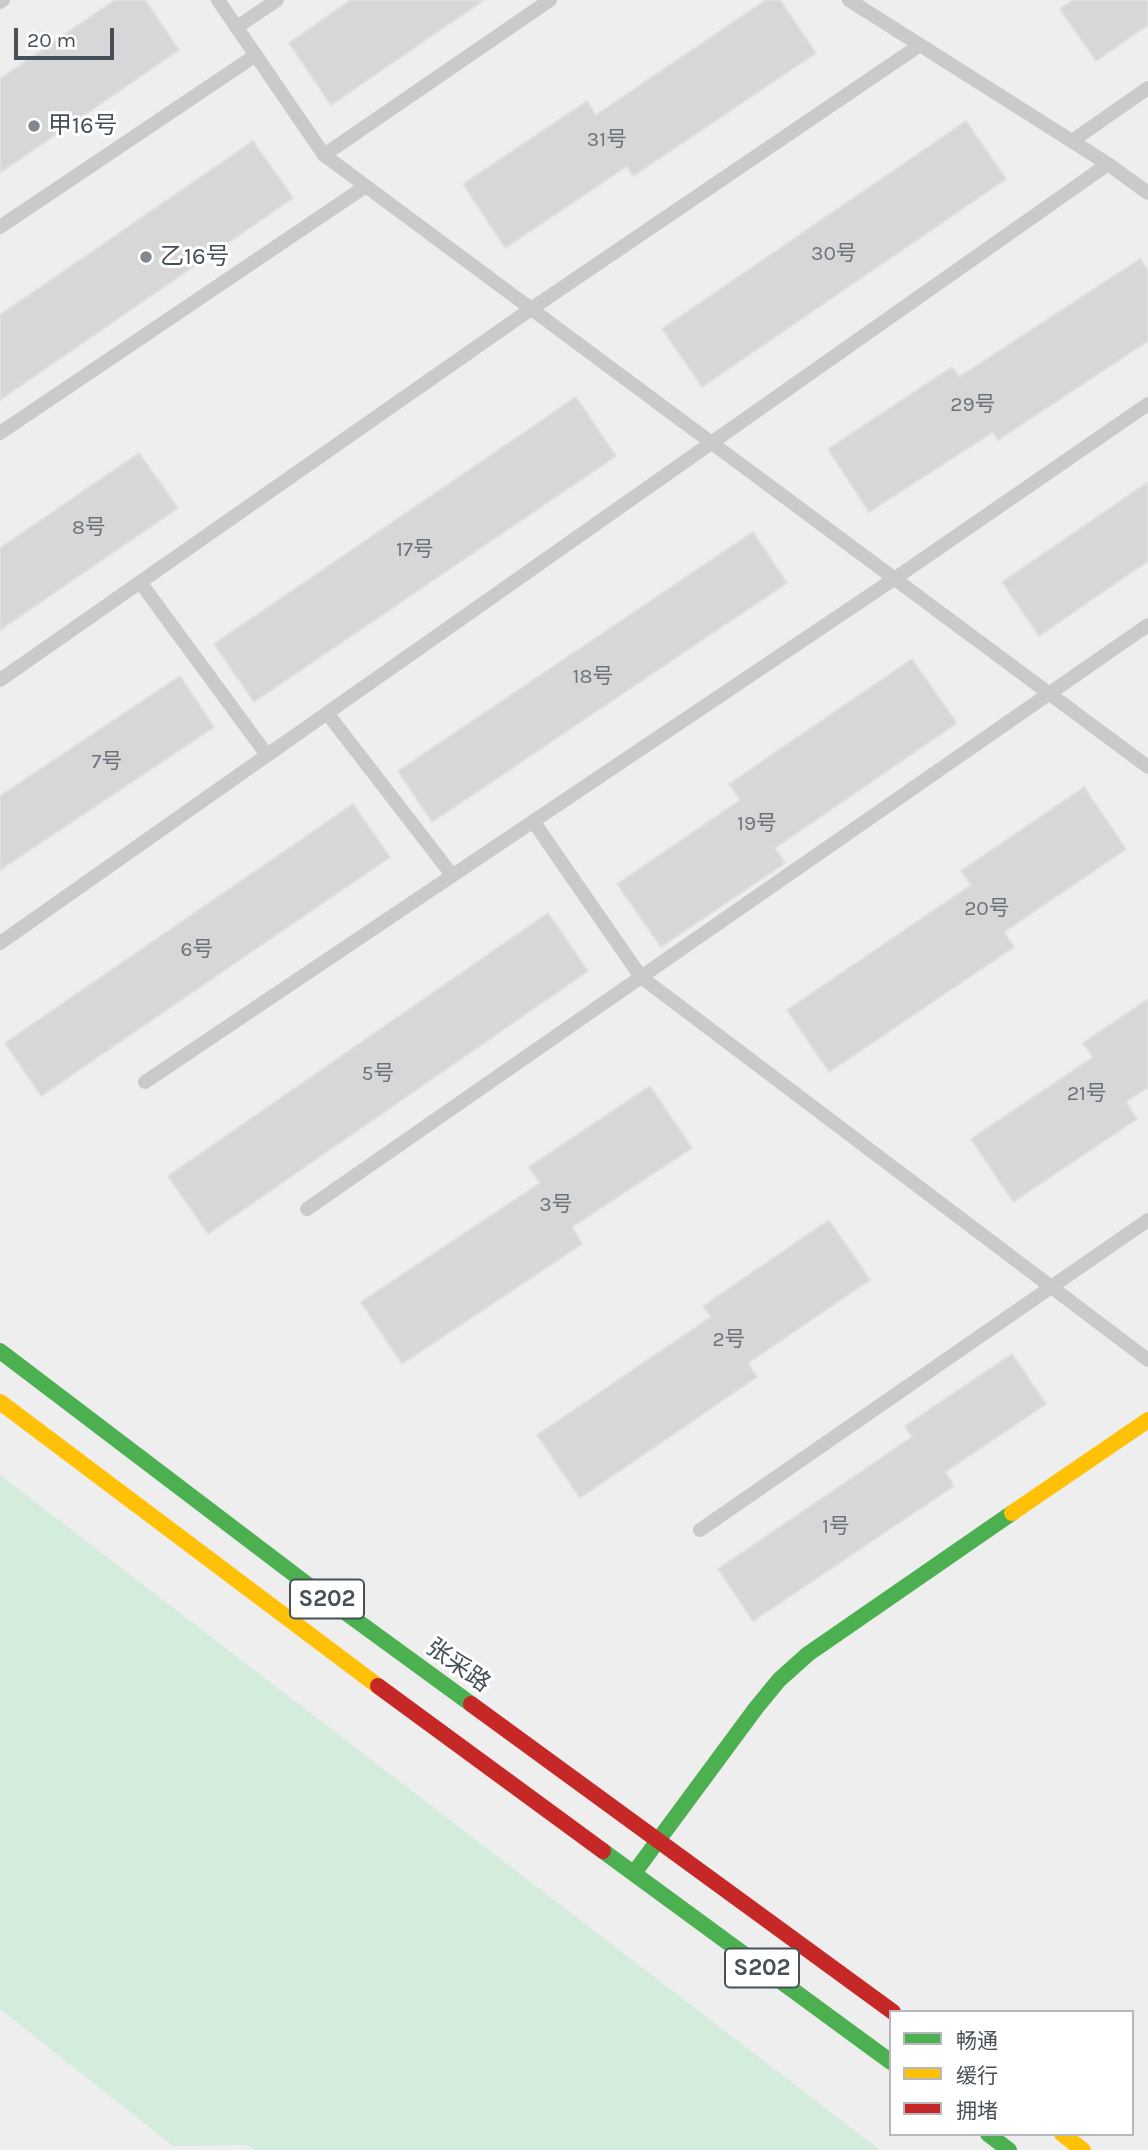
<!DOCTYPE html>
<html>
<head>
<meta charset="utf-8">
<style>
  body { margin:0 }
  #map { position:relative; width:1148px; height:2150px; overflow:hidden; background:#eee; font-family:Karla,"Noto Sans SC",sans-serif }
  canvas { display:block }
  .legend { position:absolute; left:889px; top:2010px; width:245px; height:126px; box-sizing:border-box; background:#fff; border:2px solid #b5b9bd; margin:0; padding:9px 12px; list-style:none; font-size:21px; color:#465059 }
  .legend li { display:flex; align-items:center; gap:14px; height:35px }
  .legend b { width:35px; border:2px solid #b5b9bd }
  .scale { position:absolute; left:14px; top:28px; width:100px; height:32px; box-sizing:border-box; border:4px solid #465059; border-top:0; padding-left:9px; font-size:21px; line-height:24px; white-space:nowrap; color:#465059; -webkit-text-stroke:5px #fff; paint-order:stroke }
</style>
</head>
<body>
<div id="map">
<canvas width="1148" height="2150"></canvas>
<ul class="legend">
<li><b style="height:9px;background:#4caf50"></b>畅通</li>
<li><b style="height:9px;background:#ffc107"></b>缓行</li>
<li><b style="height:9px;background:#c62828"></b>拥堵</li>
</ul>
<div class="scale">20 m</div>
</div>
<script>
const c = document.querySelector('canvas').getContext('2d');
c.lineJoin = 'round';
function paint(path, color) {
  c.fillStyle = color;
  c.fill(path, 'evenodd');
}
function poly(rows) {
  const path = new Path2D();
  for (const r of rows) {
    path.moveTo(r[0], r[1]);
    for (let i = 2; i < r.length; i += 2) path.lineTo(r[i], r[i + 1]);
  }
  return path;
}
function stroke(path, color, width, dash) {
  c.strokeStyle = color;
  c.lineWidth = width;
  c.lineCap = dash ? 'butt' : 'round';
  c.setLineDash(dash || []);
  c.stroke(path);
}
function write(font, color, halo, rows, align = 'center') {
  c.font = font + ' Karla,"Noto Sans SC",sans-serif';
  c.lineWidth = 6;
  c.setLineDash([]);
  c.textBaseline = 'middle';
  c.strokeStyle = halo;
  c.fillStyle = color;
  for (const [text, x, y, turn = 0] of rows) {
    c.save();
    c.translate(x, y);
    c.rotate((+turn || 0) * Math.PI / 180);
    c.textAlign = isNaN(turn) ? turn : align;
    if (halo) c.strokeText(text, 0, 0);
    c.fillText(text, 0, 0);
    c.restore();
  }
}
paint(poly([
  [0,1475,880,2150,254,2150,248,2145,173,2146,0,2009]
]), '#d3ecdc');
const building = poly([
  [115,0,145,0,179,50,0,173,0,79,115,0],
  [351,0,484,0,331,105,289,43,351,0],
  [766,0,780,0,816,53,633,176,627,166,505,248,463,184,587,101,596,115,766,0],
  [1073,0,1148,0,1148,25,1096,61,1060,9,1073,0],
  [966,121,1006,179,702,387,662,329,966,121],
  [253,141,293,198,0,400,0,315,253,141],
  [1140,259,1148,271,1148,341,998,440,993,432,869,512,828,449,952,367,959,377,1140,259],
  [576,397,616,456,254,702,214,644,576,397],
  [139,453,178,508,0,630,0,548,139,453],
  [1148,482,1148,561,1039,636,1002,582,1148,482],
  [753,532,787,583,432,822,398,771,753,532],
  [912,659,957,723,775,848,785,863,661,947,617,884,740,800,729,784,912,659],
  [180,676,214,727,0,870,0,796,180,676],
  [1084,787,1126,849,1004,932,1014,947,829,1072,787,1010,971,885,961,871,1084,787],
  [353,804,390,857,41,1096,5,1043,353,804],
  [548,913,588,971,208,1234,168,1176,548,913],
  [1148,999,1148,1087,1126,1102,1137,1119,1013,1202,971,1139,1093,1057,1083,1043,1148,999],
  [650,1086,692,1148,572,1227,582,1244,402,1364,361,1302,540,1183,529,1167,650,1086],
  [829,1220,870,1280,748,1363,757,1377,580,1498,537,1435,711,1317,703,1306,829,1220],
  [1012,1354,1046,1404,945,1472,954,1486,753,1621,718,1569,912,1437,905,1426,1012,1354]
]);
paint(building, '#d7d7d8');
stroke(building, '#dfe0e1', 2);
stroke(poly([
  [218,0,324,155,1148,767],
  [0,2,3,0],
  [237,27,277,0],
  [1072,141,1148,88],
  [324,155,550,0],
  [1108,164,1148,193],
  [0,227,256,55],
  [0,433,366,186],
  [140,582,267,755],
  [1148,625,641,977,1148,1360],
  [0,680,531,309,920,45],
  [327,713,452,875],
  [0,943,1108,164,849,0],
  [145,1082,894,579,1148,404],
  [307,1209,641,977,533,821],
  [700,1530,1148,1220]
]), '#c8cacc', 14);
stroke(poly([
  [0,1351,316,1591,471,1704],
  [603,1851,891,2062],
  [634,1873,756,1708,779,1680,808,1654,1012,1513],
  [988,2134,1009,2150]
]), '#4caf50', 16);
stroke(poly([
  [0,1402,378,1686],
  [1012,1513,1148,1420],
  [1062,2134,1083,2150]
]), '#ffc107', 16);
stroke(poly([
  [378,1686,603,1851],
  [471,1704,893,2012]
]), '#c62828', 16);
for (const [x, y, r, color] of [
  [34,126,7,"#81878d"],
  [146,257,7,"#81878d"]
]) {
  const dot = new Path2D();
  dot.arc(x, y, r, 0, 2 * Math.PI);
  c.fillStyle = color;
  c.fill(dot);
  stroke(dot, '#fff', 2.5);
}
write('21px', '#6b727a', null, [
  ["31号",607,140],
  ["30号",834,254],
  ["29号",973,405],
  ["8号",89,528],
  ["17号",415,550],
  ["18号",593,677],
  ["7号",107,762],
  ["19号",757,824],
  ["20号",987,909],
  ["6号",197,950],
  ["5号",378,1074],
  ["21号",1087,1094],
  ["3号",556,1205],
  ["2号",729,1340],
  ["1号",836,1527]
]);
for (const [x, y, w] of [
  [327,1599,74],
  [762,1968,74]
]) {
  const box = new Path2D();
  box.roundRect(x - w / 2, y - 19.5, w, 39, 5);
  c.fillStyle = '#fff';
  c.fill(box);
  stroke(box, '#465059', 2);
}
write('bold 23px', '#465059', null, [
  ["S202",327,1599],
  ["S202",762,1968]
]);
write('24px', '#465059', '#fff', [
  ["甲16号",48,126],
  ["乙16号",160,257]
], 'left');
write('24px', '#465059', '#fff', [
  ["张采路",458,1666,36]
]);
</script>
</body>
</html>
